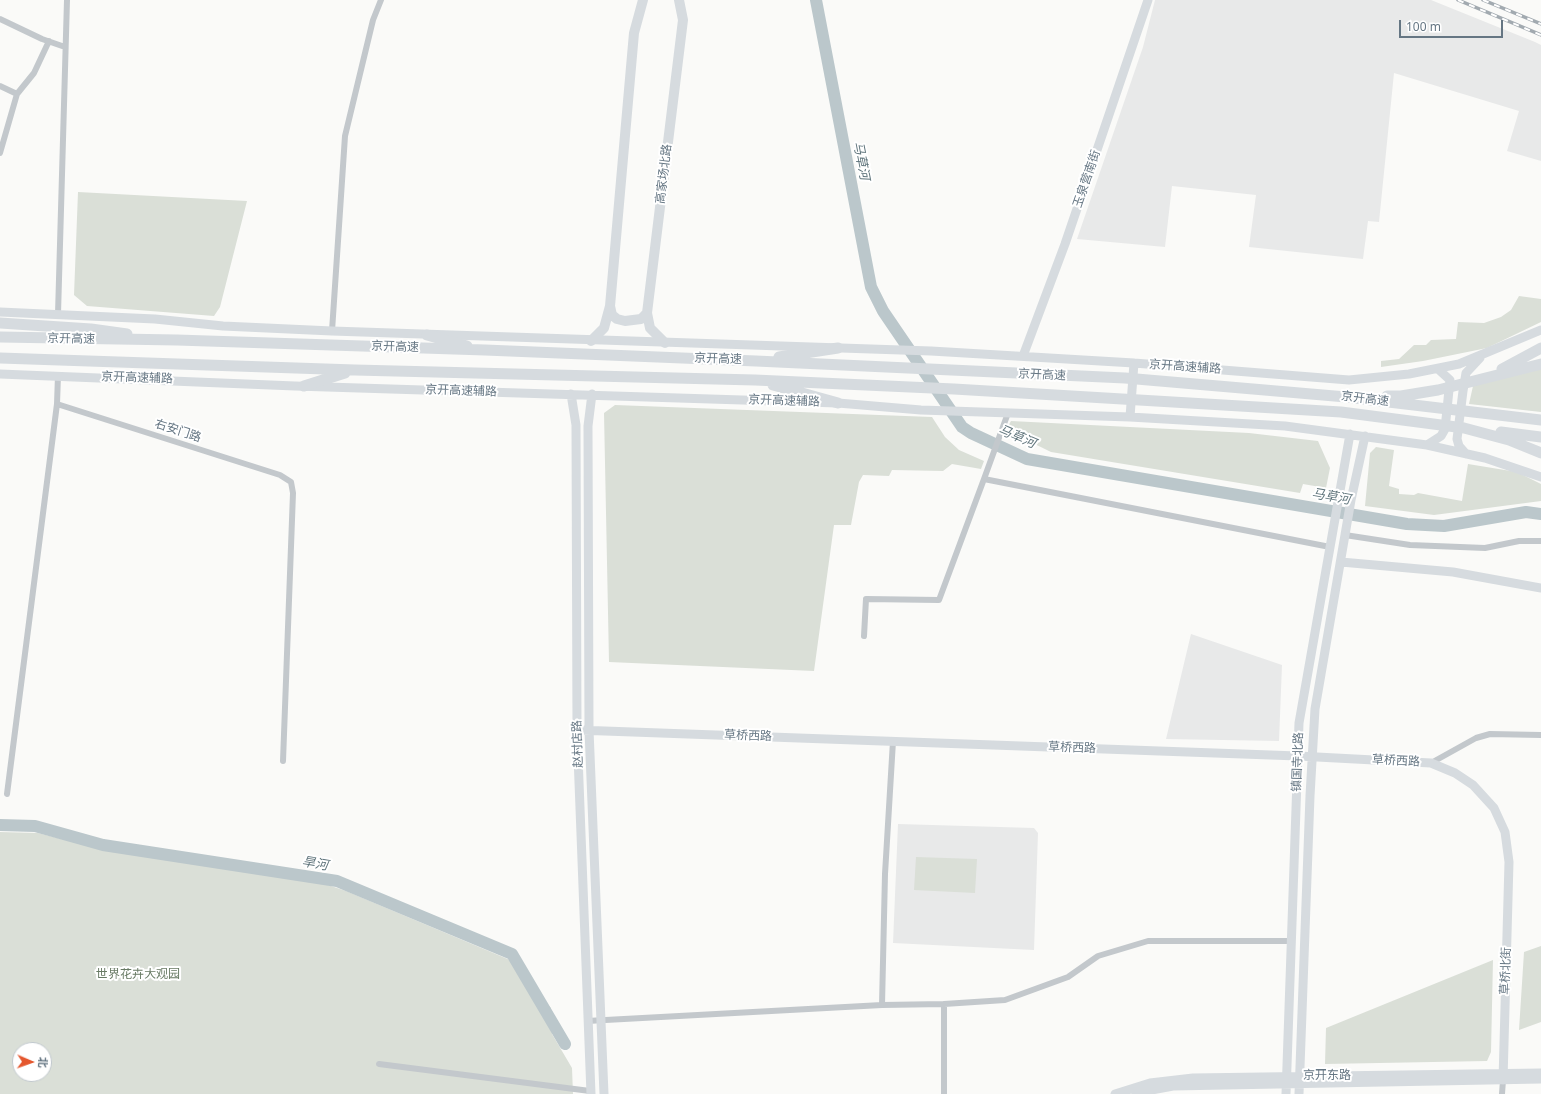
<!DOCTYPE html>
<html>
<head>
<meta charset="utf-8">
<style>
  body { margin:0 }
  #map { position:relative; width:1541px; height:1094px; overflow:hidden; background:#fafaf8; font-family:"Noto Sans","Noto Sans SC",sans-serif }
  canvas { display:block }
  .north { position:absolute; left:12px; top:1042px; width:40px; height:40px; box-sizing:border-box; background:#fff; border:1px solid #c1c8cd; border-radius:50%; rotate:92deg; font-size:11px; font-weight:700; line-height:16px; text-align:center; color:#657683 }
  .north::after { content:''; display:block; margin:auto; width:14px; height:18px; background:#e4572e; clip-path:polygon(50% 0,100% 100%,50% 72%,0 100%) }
  .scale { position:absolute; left:1399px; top:20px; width:104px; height:18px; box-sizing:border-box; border:2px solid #657683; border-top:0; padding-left:5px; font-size:12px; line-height:14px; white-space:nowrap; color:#657683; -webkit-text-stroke:3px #fff; paint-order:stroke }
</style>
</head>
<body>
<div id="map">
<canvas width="1541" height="1094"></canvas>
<div class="north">北</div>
<div class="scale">100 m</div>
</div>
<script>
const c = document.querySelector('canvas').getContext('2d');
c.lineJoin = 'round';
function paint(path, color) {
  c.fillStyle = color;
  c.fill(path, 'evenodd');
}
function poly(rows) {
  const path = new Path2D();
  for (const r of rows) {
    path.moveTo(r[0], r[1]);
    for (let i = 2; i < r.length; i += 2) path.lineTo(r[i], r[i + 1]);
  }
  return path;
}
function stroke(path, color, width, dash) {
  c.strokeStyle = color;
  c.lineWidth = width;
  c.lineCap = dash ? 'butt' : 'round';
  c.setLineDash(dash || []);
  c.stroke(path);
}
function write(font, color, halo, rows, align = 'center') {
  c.font = font + ' "Noto Sans","Noto Sans SC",sans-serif';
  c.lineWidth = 4;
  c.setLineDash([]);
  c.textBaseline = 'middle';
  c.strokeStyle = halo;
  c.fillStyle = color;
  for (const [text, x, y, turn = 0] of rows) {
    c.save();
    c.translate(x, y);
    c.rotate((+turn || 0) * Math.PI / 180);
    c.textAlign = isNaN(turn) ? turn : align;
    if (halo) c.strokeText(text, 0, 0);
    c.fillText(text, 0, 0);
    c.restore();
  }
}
paint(poly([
  [1155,0,1431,0,1535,42,1541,45,1541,161,1507,151,1519,111,1394,73,1379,222,1368,221,1363,259,1249,247,1256,195,1172,186,1165,247,1077,239,1143,47],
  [1191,634,1282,665,1279,741,1166,739],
  [898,824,1034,828,1038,833,1034,950,893,943]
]), '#e8e9e9');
paint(poly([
  [78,192,247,201,220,307,214,316,87,306,74,295],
  [1519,296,1541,299,1541,322,1487,348,1423,361,1381,367,1381,361,1399,359,1414,345,1426,345,1431,340,1456,339,1458,322,1484,323,1501,317,1511,310],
  [1541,367,1541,412,1469,404,1473,386],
  [615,405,932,417,945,437,959,450,984,461,981,469,952,464,943,471,892,470,889,476,863,475,859,482,851,525,834,525,814,671,609,662,604,413],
  [1011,421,1249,433,1318,441,1330,468,1326,488,1303,484,1300,493,1051,452,1006,430],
  [1376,447,1394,450,1389,486,1399,489,1399,494,1414,495,1418,493,1462,501,1468,464,1517,472,1541,484,1541,501,1434,515,1365,506,1370,453],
  [0,832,38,833,108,851,301,876,346,891,510,960,551,1008,552,1034,572,1068,573,1094,0,1094],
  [20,1050,44,1050,44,1074,20,1074],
  [916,857,977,859,975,893,914,890],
  [1541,946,1541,1022,1519,1030,1524,952],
  [1493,960,1491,1052,1487,1061,1325,1064,1326,1028]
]), '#dadfd7');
stroke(poly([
  [816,0,871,287,883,311,962,427,971,433,1027,459,1407,524,1444,526,1526,512,1541,514],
  [0,825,35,826,103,845,337,881,512,954,565,1044]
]), '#bbc7cb', 12);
stroke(poly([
  [0,19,42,39,65,47],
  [0,86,17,94],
  [0,153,17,94,34,73,49,41],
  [58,314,67,0],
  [332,331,345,136,373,20,381,0],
  [57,404,280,475,291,482,293,493,283,761],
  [1008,413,984,479,1330,547],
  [1345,535,1410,545,1485,548,1519,541,1541,541],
  [864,636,866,599,939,600,984,479],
  [1431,763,1476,738,1490,734,1541,735],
  [7,794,57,404,58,375],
  [882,1005,885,874,893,741],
  [587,1021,882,1005,944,1004],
  [379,1064,590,1091],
  [944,1094,944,1004,1005,1000,1068,977,1098,956,1148,941,1290,941],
  [1502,1094,1503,1080]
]), '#c3c8cc', 6);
stroke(poly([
  [0,312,155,319,223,326,332,331,931,351,1134,363,1349,380,1409,374,1459,364,1541,330],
  [1023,356,1065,244,1148,0],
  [0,374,295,386,838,403,921,410,1130,417,1285,426,1427,445,1485,458,1541,477],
  [571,394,576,425,577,730,591,1094],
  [592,394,588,426,589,730,604,1094],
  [1130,417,1134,363],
  [1427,445,1441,436,1445,429,1450,380,1438,369],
  [1466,454,1459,446,1457,439,1463,391,1466,373,1480,358],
  [1341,562,1453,572,1541,588],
  [577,730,1298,756,1431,763,1455,773,1473,785,1494,808,1505,832,1509,862,1503,1080],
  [1136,1093,1173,1086,1541,1079],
  [1115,1094,1150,1083,1193,1078,1541,1073],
  [1286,1094,1299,723,1350,434],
  [1299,1094,1310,796,1315,709,1351,500,1365,436]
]), '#d6dbdf', 9);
stroke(poly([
  [610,306,612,315,617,319,625,321,641,319,647,313],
  [591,341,604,328,610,306,634,33,643,0],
  [665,343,650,328,647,313,683,20,679,0]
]), '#d6dbdf', 10);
stroke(poly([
  [0,323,91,329,127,334],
  [427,335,467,346],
  [0,337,177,340,485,350,756,361,1125,378,1346,397,1541,420],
  [779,357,838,348],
  [0,358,355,370,755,380,954,389,1341,412,1464,428,1509,440,1541,453],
  [1502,369,1541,348],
  [773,385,838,403],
  [304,386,345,373],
  [1387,396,1401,396,1438,390,1541,364],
  [1501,432,1541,437]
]), '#d6dbdf', 11);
const rail = poly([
  [1458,0,1541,35],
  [1483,0,1541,24]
]);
stroke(rail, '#a2aab0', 3.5);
stroke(rail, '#fff', 2, [6]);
write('12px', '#657683', '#fff', [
  ["高家场北路",664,174,-83],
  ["玉泉营南街",1087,179,-71],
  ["京开高速",71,339,1],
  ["京开高速",395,347,2],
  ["京开高速",718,359,2],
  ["京开高速辅路",1185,367,4],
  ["京开高速",1042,375,3],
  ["京开高速辅路",137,378,2],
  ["京开高速辅路",461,391,2],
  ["京开高速",1365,399,7],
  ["京开高速辅路",784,401,2],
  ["右安门路",178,431,18],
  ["草桥西路",748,736,2],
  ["赵村店路",578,744,-92],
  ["草桥西路",1072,748,2],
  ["草桥西路",1396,761,3],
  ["镇国寺北路",1298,762,-88],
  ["草桥北街",1506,971,-88],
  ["京开东路",1327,1076]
]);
write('12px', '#687a64', '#fff', [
  ["世界花卉大观园",138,975]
]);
write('italic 13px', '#60757c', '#fff', [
  ["马草河",861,161,79],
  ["马草河",1017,437,23],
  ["马草河",1331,497,10],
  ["旱河",315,864,9]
]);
</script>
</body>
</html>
